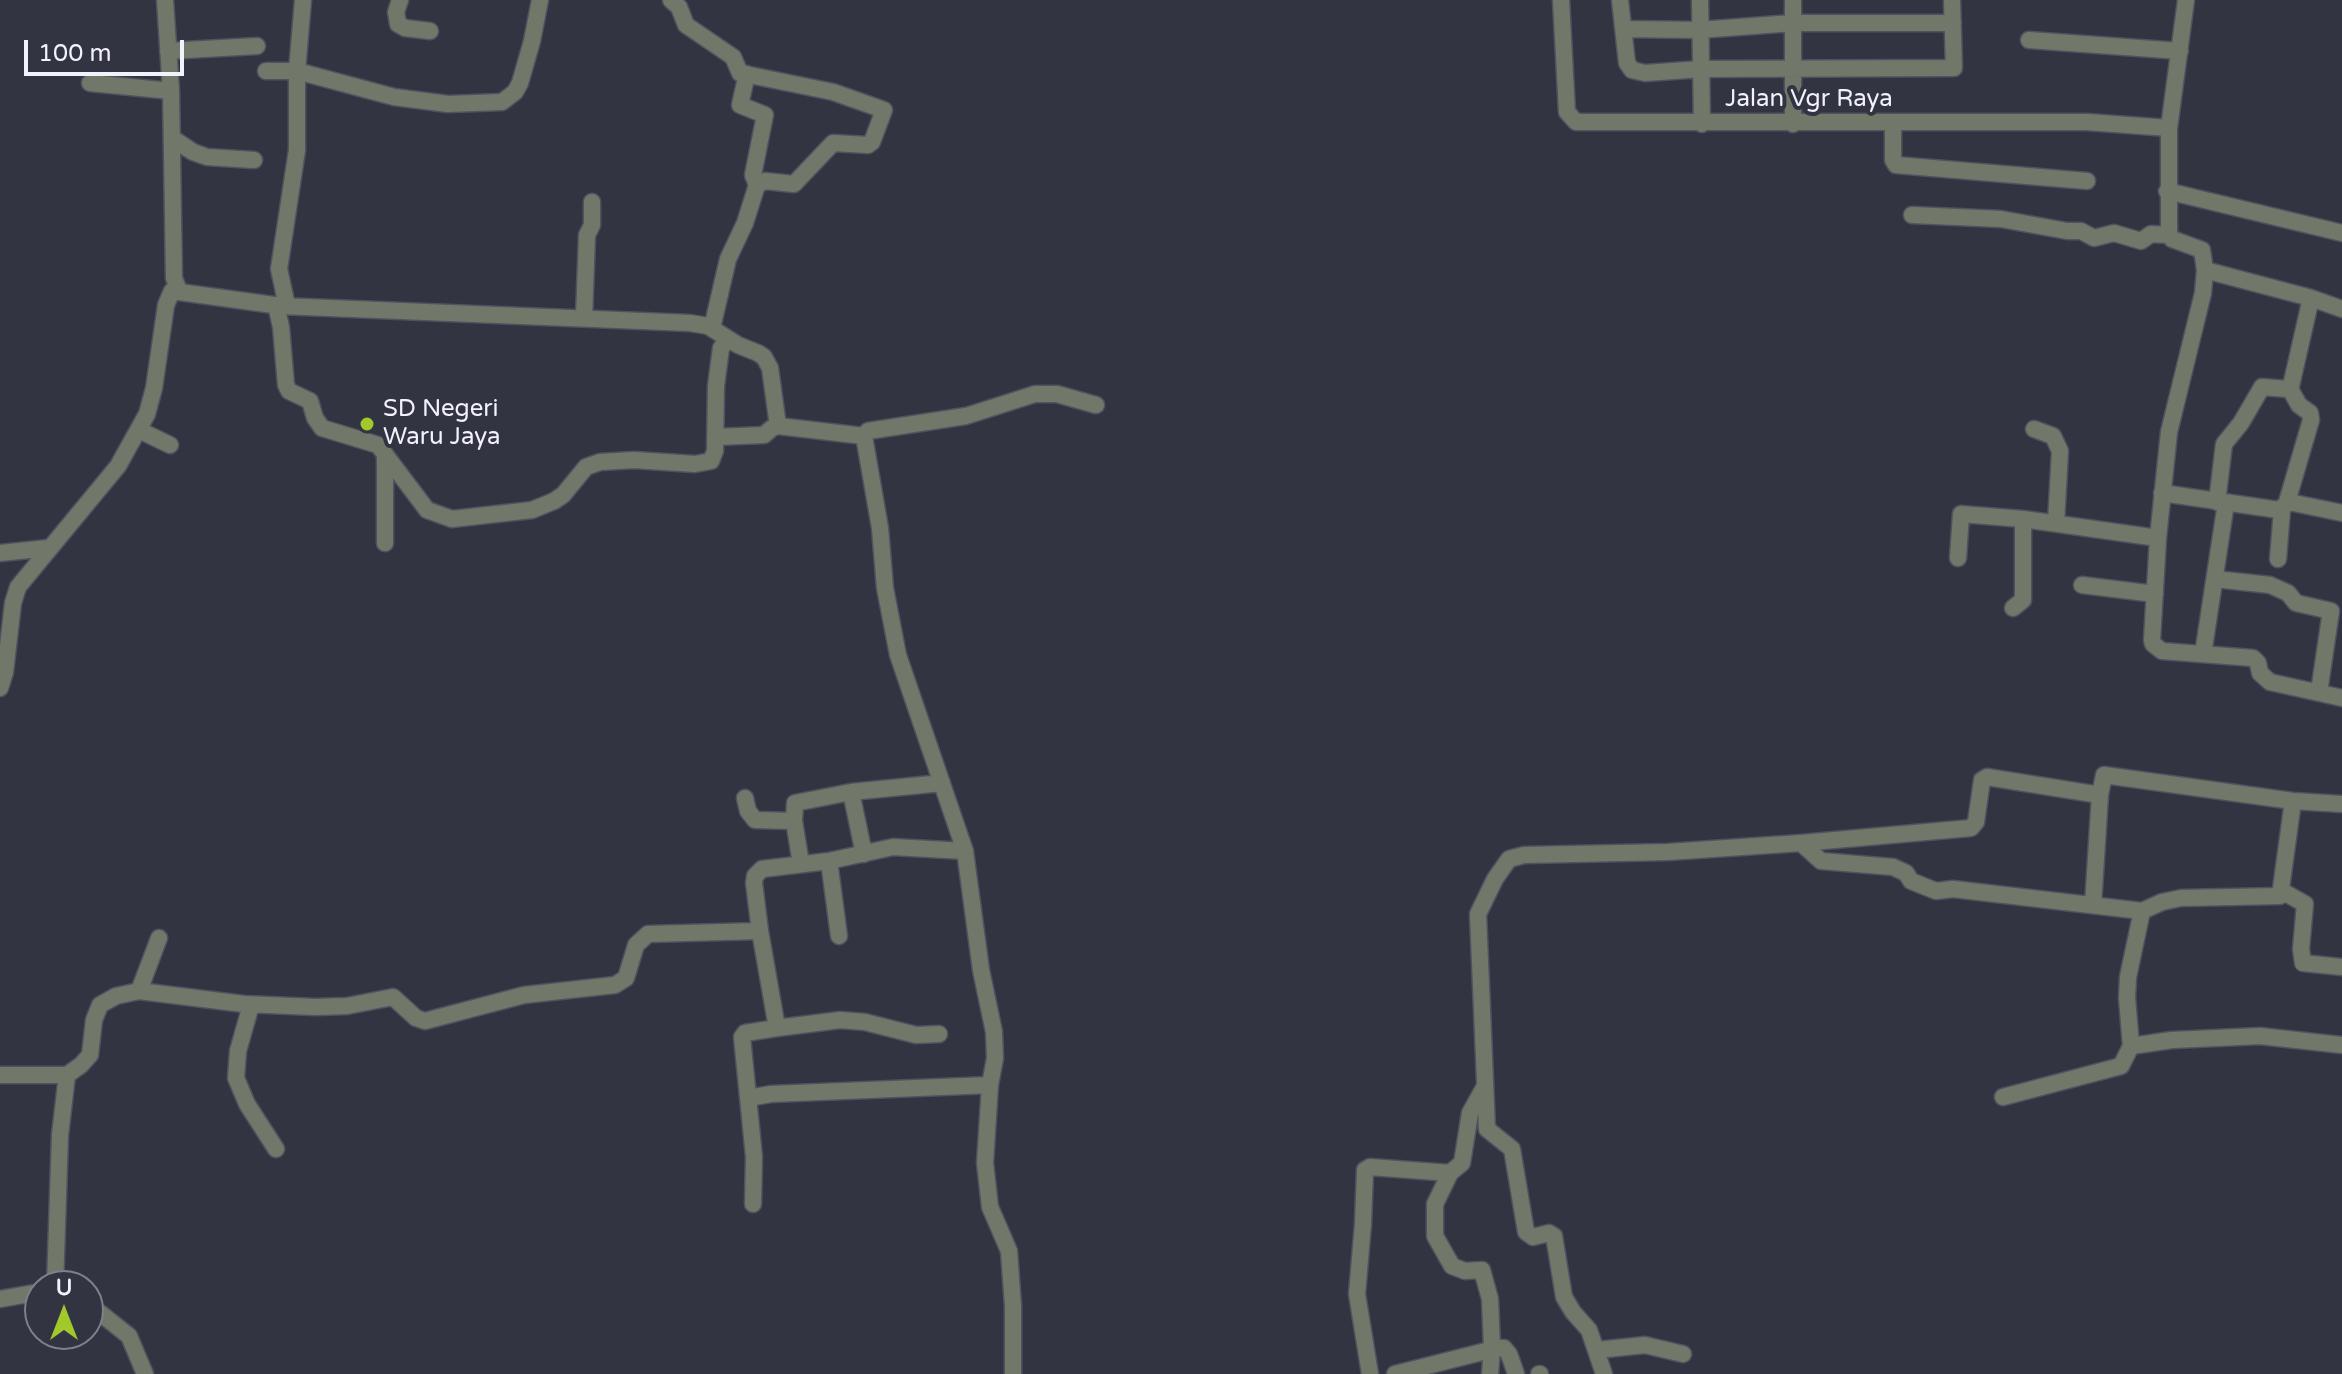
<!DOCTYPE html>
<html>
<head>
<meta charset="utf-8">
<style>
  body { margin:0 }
  #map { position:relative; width:2342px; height:1374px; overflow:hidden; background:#333442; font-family:"Varela Round",sans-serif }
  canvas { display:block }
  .north { position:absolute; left:24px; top:1270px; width:80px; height:80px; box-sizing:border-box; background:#333442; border:2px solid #7f808c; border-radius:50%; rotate:0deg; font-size:22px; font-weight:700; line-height:32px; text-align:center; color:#f1f2fb }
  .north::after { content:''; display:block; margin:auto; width:28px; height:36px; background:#a1c92a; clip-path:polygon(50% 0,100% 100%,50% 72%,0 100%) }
  .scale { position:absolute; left:24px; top:40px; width:160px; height:36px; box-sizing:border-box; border:4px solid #f1f2fb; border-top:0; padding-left:10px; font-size:24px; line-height:28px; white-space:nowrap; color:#f1f2fb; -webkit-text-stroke:6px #333442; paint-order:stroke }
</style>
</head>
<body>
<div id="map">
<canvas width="2342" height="1374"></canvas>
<div class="north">U</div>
<div class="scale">100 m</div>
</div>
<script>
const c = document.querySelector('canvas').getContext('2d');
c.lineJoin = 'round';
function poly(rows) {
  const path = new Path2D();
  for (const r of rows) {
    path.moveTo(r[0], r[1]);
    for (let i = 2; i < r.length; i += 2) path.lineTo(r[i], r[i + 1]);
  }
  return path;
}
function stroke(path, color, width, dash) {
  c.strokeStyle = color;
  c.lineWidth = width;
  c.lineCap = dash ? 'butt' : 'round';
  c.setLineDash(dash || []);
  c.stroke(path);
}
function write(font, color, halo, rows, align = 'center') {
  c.font = font + ' "Varela Round",sans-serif';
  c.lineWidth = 8;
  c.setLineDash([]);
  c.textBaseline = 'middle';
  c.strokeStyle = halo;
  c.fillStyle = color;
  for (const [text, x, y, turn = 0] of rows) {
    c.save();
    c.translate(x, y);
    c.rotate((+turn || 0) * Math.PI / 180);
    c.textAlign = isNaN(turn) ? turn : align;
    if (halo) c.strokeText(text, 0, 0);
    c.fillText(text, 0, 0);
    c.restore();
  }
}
const minor = poly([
  [165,0,171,91,174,278,179,291],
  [400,0,396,12,398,24,405,28,430,31],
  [671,0,679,7,686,25,733,57,740,73,833,92,884,110,872,142,868,145,833,143,794,184,765,181,757,185],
  [1561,0,1567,112,1576,122,2087,122,2169,128],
  [1620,0,1627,63,1632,70,1645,73,1702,69,1954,68,1952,0],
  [1700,0,1702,124],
  [1793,0,1793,124],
  [2186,0,2169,128,2169,235,2172,239,2202,250,2205,270,2203,293,2169,432,2158,538,2152,640,2153,644,2162,651,2253,658,2258,663,2260,673,2270,682,2342,698],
  [1624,29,1699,30,1793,23,1953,23],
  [2029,40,2180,51],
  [168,51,257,46],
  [266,71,297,71,394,97,448,104,502,102,515,92,520,83,532,41,540,0],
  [90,83,171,91],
  [1893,124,1893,160,1896,165,2087,181],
  [172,138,193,152,207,157,254,160],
  [2167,191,2342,233],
  [1912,215,2001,219,2067,231,2081,231,2094,238,2114,233,2141,241,2151,234,2169,235],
  [2205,270,2311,298,2342,309],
  [276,305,281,327,286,385,289,391,310,401,315,418,322,428,378,445,427,510,452,519,532,510,554,501,563,495,586,467,600,462,634,460,695,464,711,461,715,451,716,386,721,348,728,339],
  [287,306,279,269,297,150,297,71,303,0],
  [584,318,587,235,592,225,592,202],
  [712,328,728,259,745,223,757,185,753,175,765,115,740,105,747,74],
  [2034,429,2053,436,2060,451,2056,523],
  [139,430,170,445],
  [864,436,868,431,966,416,1035,394,1057,394,1096,405],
  [715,437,764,435,772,428,778,426],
  [2162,493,2279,510,2289,502,2342,513],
  [2217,502,2224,444,2241,423,2262,387,2288,389,2291,386,2311,298],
  [2287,502,2311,420,2310,413,2299,405,2290,389],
  [385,543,385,454],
  [0,553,48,548],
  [1958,558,1961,514,2023,519],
  [2278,559,2282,510],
  [2215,579,2270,585,2288,593,2296,603,2331,611,2319,692],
  [2082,585,2155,594],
  [2013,608,2023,600,2023,519,2158,538],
  [2203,654,2226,503],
  [0,688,5,672,13,603,18,587,118,466,147,414,154,388,166,305,172,291,281,306,690,323,708,326,738,345,758,353,764,357,770,368,778,426,864,436,880,528,885,588,898,655,965,851,981,970,994,1032,995,1058,990,1085,985,1163,990,1207,1009,1251,1013,1306,1013,1374],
  [745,798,748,811,755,820,794,821,801,864],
  [794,821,795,803,851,792],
  [1801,843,1821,861,1893,867,1906,873,1911,881,1936,891,1953,889,2142,911,2162,902,2181,898,2280,896,2293,801],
  [864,854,851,792,942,783],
  [829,861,839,936],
  [2282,891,2305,904,2301,949,2303,963,2342,967],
  [2093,905,2100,795],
  [139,991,159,938],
  [251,1005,238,1051,236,1078,247,1104,276,1149],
  [777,1028,840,1020,865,1022,916,1035,939,1034],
  [2131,1046,2172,1040,2260,1036,2342,1045],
  [0,1075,67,1075,81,1065,90,1055,94,1020,100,1005,116,996,139,991,244,1004,315,1007,347,1006,393,997,416,1018,425,1021,524,995,615,985,626,978,636,945,648,934,760,931],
  [1485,1086,1470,1113,1462,1163,1450,1173,1435,1204,1435,1236,1452,1266,1465,1271,1482,1270,1490,1299,1492,1348,1490,1374],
  [2003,1097,2121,1066,2131,1046,2127,998,2128,977,2142,911],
  [748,1098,771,1094,990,1085],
  [753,1204,754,1157,742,1037,745,1033,777,1028,760,931,754,883,755,876,762,869,829,861,893,847,965,851],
  [55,1286,60,1135,67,1075],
  [0,1299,40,1292],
  [88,1309,100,1313,129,1336,145,1374],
  [1597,1350,1645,1345,1683,1354],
  [1370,1374,1357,1294,1363,1224,1365,1170,1370,1167,1450,1173],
  [1395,1374,1498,1348,1504,1348,1509,1354,1516,1374],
  [1539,1374,1540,1374],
  [1604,1374,1589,1330,1573,1312,1564,1297,1554,1236,1549,1233,1533,1237,1526,1232,1512,1149,1487,1129,1478,914,1495,879,1509,859,1524,855,1668,852,1801,843,1971,828,1976,822,1982,780,1987,777,2100,795,2104,775,2293,801,2342,804]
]);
stroke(minor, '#515260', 19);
stroke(minor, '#727869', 16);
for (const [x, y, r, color] of [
  [367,424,8,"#a1c92a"]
]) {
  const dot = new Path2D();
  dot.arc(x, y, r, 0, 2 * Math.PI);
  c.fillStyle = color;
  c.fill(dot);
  stroke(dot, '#333442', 3);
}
write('24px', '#f1f2fb', '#333442', [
  ["Jalan Vgr Raya",1809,100]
]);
write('24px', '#f1f2fb', '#333442', [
  ["SD Negeri",383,410],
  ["Waru Jaya",383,438]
], 'left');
</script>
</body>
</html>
